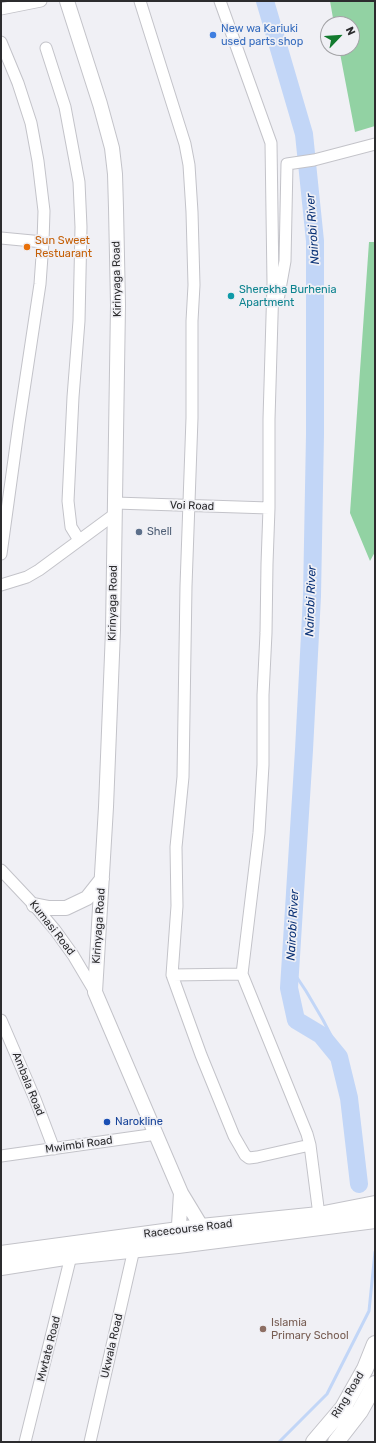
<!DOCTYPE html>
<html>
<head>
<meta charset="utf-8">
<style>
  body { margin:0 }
  #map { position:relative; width:376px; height:1443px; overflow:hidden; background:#f0f0f5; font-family:Rubik,sans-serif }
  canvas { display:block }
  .frame { position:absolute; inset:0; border:2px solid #2c2c2e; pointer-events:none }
  .north { position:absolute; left:320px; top:16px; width:40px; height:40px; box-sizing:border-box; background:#f0f0f5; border:1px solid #a2a2a5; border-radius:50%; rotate:65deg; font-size:11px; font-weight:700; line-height:16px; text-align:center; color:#2c2c2e }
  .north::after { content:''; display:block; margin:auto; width:14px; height:18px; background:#127a2e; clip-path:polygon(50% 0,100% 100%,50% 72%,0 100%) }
</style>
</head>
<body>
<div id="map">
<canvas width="376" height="1443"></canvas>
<div class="frame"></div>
<div class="north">N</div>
</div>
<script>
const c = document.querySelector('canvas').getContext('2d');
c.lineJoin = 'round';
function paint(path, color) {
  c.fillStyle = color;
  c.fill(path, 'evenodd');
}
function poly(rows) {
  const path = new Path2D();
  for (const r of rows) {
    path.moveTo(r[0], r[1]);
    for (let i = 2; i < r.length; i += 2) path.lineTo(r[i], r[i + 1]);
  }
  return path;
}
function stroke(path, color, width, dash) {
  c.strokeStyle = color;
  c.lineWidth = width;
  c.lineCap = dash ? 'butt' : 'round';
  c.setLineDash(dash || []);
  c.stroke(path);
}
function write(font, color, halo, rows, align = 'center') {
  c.font = font + ' Rubik,sans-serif';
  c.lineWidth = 3.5;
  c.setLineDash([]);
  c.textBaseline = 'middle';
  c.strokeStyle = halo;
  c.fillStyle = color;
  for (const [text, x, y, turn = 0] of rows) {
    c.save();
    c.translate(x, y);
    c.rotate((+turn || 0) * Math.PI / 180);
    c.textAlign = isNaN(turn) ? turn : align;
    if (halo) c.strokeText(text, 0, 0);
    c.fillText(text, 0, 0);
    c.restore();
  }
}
paint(poly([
  [330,1,375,1,375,126,355,132,339,48,352,48,352,24,334,24],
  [369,242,375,242,375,552,370,561,350,513]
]), '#92d2a3');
stroke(poly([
  [290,967,306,991,323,1020,338,1049,339,1057],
  [279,1442,327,1394,369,1311,375,1252]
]), '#c2d6f7', 3);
stroke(poly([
  [265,1,304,134,315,241,315,434,312,596,304,750,289,988,296,1020,321,1035,339,1057,349,1098,359,1184]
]), '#c2d6f7', 18);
const minor = poly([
  [140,1,185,144,189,165,192,212,194,285,192,321,192,418,186,586,183,777,176,847,177,906,172,975,201,1055,234,1136,245,1155,249,1158,257,1157,310,1145],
  [1,9,41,1],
  [1,42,18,83,31,123,38,161,44,211,43,242,40,284,19,423,1,554],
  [46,48,65,107,79,182,81,227,79,321,73,397,68,501,71,527,79,540],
  [1,238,43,242],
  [278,300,285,261,287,164,314,160,375,144],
  [115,503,269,508],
  [1,585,27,577,39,570,115,514],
  [1,870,34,905,55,930,73,955,95,992],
  [242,974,307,1134,310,1145,319,1215],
  [172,975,242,974,259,833,263,765,263,695,266,633,267,564,269,508,269,419,273,283,271,143,220,1],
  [1,1020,35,1099,54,1149],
  [1,1156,157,1134],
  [25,1442,71,1256],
  [90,1442,134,1249]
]);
const tertiary = poly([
  [67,1,100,104,112,148,115,174,116,208,118,305,113,630,106,807,95,992,181,1193,207,1236],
  [34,905,49,908,66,908,87,898,102,879],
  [178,1241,181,1193]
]);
const secondary = poly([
  [1,1254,201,1227,319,1215,375,1204],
  [1,1267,71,1256,178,1245,375,1220],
  [314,1442,343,1408,365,1369,375,1344],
  [336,1442,360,1411,375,1384]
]);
stroke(minor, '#c3c3c9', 13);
stroke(tertiary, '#c3c3c9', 16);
stroke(secondary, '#c3c3c9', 18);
stroke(minor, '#fff', 11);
stroke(tertiary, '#fff', 14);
stroke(secondary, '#fff', 16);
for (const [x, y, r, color] of [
  [213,35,4,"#3f7fe0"],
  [27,247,4,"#e8710a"],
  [231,296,4,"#0f9aa8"],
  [139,532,4,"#5c6f8a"],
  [107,1122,4,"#1a4fb4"],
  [263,1329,4,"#8d6e63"]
]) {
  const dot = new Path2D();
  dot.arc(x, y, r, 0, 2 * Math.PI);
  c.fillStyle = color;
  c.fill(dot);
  stroke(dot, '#f0f0f5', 1.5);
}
write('11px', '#366cbe', '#f0f0f5', [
  ["New wa Kariuki",221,29],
  ["used parts shop",221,42]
], 'left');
write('11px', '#c56008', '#f0f0f5', [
  ["Sun Sweet",35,241],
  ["Restuarant",35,254]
], 'left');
write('11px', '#2c2c2e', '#f0f0f5', [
  ["Kirinyaga Road",117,279,-91],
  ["Voi Road",192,506,2],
  ["Kirinyaga Road",113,603,-89],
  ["Kirinyaga Road",99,926,-86],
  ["Kumasi Road",52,928,52],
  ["Ambala Road",28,1084,68],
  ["Mwimbi Road",79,1145,-8],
  ["Racecourse Road",188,1229,-7],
  ["Ukwala Road",112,1346,-77],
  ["Mwtate Road",49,1349,-76],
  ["Ring Road",348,1395,-59]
]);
write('11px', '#0d838f', '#f0f0f5', [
  ["Sherekha Burhenia",239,290],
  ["Apartment",239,303]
], 'left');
write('11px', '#4e5e75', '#f0f0f5', [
  ["Shell",147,532]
], 'left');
write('11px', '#164399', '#f0f0f5', [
  ["Narokline",115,1122]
], 'left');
write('11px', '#785e54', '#f0f0f5', [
  ["Islamia",271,1323],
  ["Primary School",271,1336]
], 'left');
write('italic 12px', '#093176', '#f0f0f5', [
  ["Nairobi River",313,229,-94],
  ["Nairobi River",311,601,-88],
  ["Nairobi River",293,925,-87]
]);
</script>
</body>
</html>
